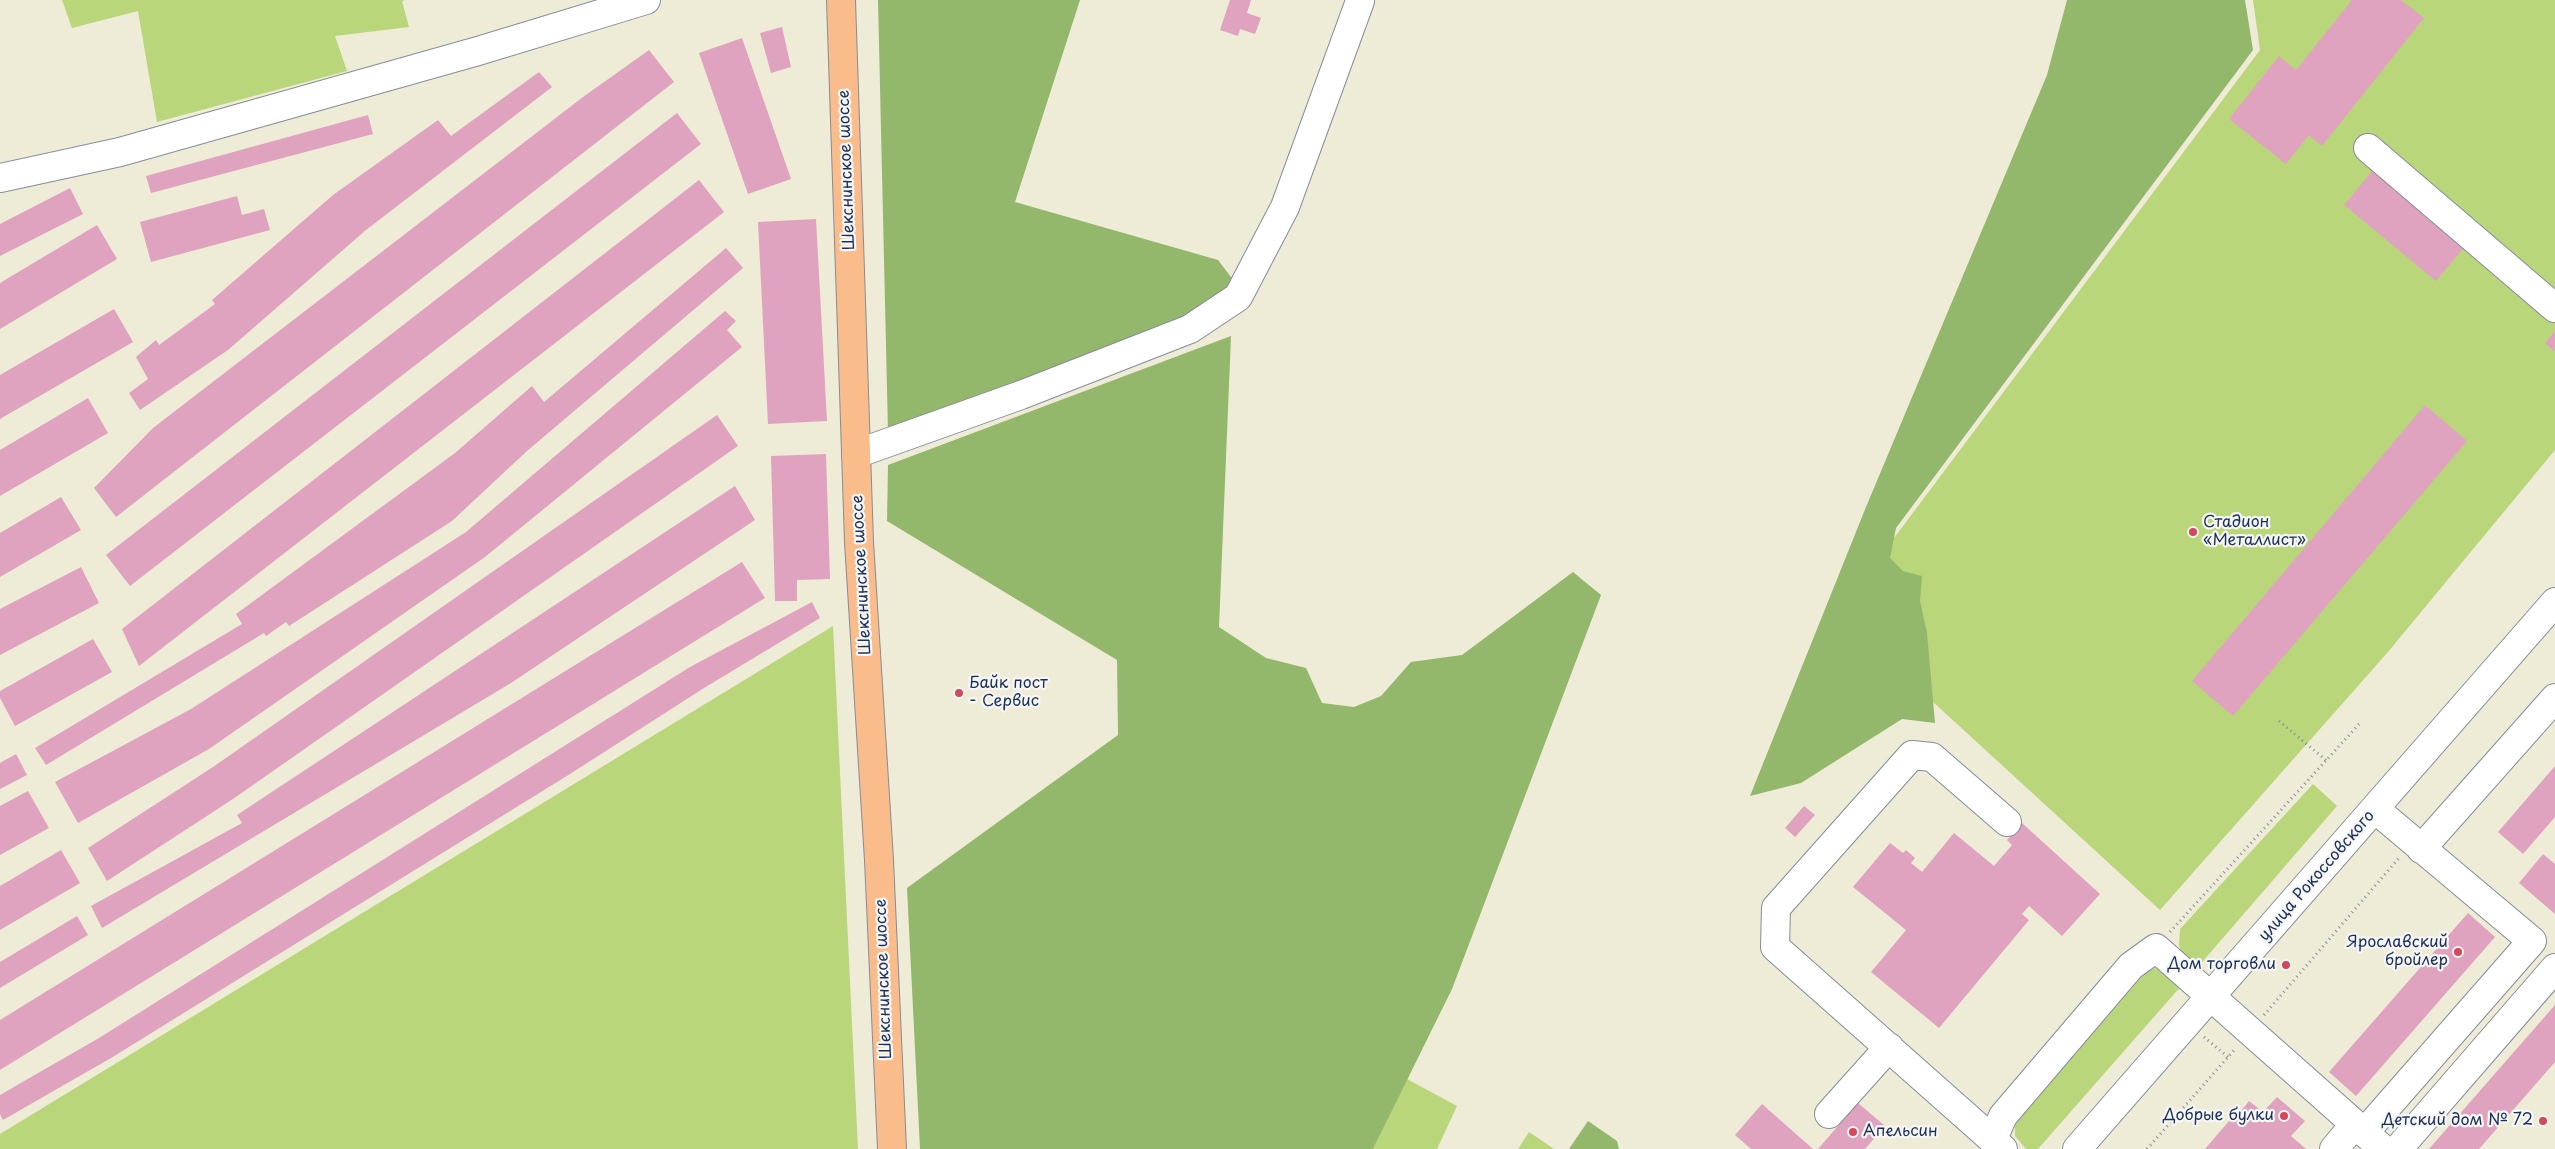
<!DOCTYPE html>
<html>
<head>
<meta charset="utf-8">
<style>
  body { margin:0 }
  canvas { display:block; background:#eeebd7 }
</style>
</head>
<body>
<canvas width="2555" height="1149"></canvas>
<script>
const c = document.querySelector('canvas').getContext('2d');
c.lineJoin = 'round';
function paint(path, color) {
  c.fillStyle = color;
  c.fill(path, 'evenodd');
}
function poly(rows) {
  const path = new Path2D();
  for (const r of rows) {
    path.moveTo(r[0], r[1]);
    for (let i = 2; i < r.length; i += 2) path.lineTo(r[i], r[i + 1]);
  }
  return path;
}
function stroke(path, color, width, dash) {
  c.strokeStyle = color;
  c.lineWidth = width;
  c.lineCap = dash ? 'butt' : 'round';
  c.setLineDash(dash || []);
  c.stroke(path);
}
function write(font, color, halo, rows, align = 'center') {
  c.font = font + ' "Playpen Sans",sans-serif';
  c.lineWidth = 4.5;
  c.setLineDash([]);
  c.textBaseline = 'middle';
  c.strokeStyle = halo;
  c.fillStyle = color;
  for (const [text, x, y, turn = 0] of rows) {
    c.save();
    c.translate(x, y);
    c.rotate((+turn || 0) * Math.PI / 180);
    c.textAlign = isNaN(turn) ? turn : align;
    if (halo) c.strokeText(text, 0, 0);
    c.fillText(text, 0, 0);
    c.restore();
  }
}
paint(poly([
  [62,0,405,0,402,1,409,27,335,36,347,71,157,122,138,11,72,28],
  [2253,0,2555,0,2555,450,2388,652,2160,910,1837,614,2260,50],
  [833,626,858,1149,0,1149,0,1134],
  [2313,784,2337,806,2197,968,2183,955,2179,946,2180,929],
  [2155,968,2165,971,2182,985,2038,1149,2026,1149,2015,1136,2015,1125,2019,1119,2145,973],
  [1407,1079,1457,1106,1437,1149,1373,1149],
  [1529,1132,1554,1149,1518,1149]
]), '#bad67b');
paint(poly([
  [878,0,1080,0,1015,202,1218,260,1234,281,1188,320,888,432],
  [2067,0,2245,0,2253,50,1896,528,1890,558,1903,571,1922,576,1920,601,1927,633,1935,723,1902,719,1801,783,1750,796,1866,507,2047,75],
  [1231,336,1219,627,1266,658,1306,668,1322,703,1354,707,1381,696,1411,662,1462,655,1573,572,1601,595,1452,989,1373,1149,920,1149,907,888,1118,735,1117,660,887,521,888,465],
  [1588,1121,1617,1141,1619,1149,1569,1149]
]), '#93b76b');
paint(poly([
  [1230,0,1251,0,1247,13,1261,18,1255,34,1240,29,1238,36,1220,30],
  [2352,0,2401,0,2424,18,2322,146,2309,135,2286,164,2229,119,2279,56,2296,70],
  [782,27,791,67,771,73,760,33],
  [742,38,791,179,748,194,699,53],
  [649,50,674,82,116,517,94,488,153,428,583,97],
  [539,72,552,87,366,230,228,350,140,410,129,393,148,379,136,357,156,340,159,345,215,304,212,300,333,195,438,120,451,136],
  [677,113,701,144,130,586,106,555],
  [368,115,373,134,151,193,146,176],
  [2374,169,2466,245,2436,281,2344,205],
  [699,180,724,212,139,666,122,629],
  [70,188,83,214,0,256,0,224],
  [237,196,242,215,264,209,270,230,151,262,140,222],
  [816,219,827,421,768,424,758,222],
  [97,225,117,259,0,329,0,283],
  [726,248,743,268,527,451,452,521,289,626,286,622,266,636,264,633,46,765,35,748,242,624,236,614,455,453,532,386,544,402],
  [114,309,133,342,0,419,0,375],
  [725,311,736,321,727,330,742,347,485,557,209,749,78,823,55,782,191,709,466,532],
  [2555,331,2555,352,2545,343],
  [88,398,108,433,0,496,0,450],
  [2425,405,2467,441,2233,716,2192,681],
  [717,415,738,446,233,799,107,881,88,848,213,767],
  [826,454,830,579,797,580,797,601,775,601,771,456],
  [735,486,755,520,511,683,102,928,91,906,242,823,237,815],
  [61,497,81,530,0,577,0,533],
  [742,562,765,598,0,1070,0,1020],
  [81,567,99,603,0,655,0,609],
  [812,602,820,618,704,688,570,774,111,1058,3,1120,0,1114,0,1095,99,1038,690,667],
  [93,639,112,672,15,726,0,698,0,691],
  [16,754,27,775,0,789,0,763],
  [2555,766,2555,817,2523,854,2498,832],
  [28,791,49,828,0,855,0,806],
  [1804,806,1815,815,1795,837,1785,828],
  [2022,823,2100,894,2062,936,2029,906,2022,914,2029,920,1939,1028,1871,972,1906,930,1853,887,1890,843,1903,853,1906,850,1915,858,1911,863,1922,872,1954,833,1994,866,2012,845,2007,840],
  [61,850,80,883,0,930,0,886],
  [2543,854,2555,864,2555,914,2519,883],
  [2468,913,2495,937,2356,1096,2329,1072],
  [77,916,88,935,0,988,0,962],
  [2555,1005,2555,1062,2479,1149,2429,1149],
  [2277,1097,2305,1121,2291,1136,2306,1149,2205,1149,2235,1114,2237,1116,2249,1101,2263,1112],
  [1858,1103,1885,1126,1865,1149,1818,1149],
  [1762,1104,1813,1149,1751,1149,1735,1135]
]), '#dfa3bf');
const minor = poly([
  [2368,148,2555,308],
  [0,178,120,152,478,51,646,0],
  [856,454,1021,395,1190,329,1238,297,1285,207,1360,1],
  [2421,849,2555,698],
  [1829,1114,1889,1047],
  [2364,1133,2532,941,2375,809],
  [1993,1139,2003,1116,2131,966,2156,948,2383,1149],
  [2003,1149,1775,947,1776,908,1912,755,1932,757,2007,822],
  [2077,1149,2555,602],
  [2334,1149,2354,1125],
  [2398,1149,2555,968]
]);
const major = poly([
  [841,0,859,542,879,860,892,1149]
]);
stroke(minor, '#848d9a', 30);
stroke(major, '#848d9a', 30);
stroke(poly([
  [2279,721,2327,761],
  [2170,932,2361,722],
  [2264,1015,2399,858],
  [2204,1037,2228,1057],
  [2147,1149,2236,1048]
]), '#848d9a', 3, [1, 4]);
stroke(minor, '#fff', 28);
stroke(major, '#f9bc8a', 28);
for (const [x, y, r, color] of [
  [2193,532,5,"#d1495b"],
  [959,693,5,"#d1495b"],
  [2458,952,5,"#d1495b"],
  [2286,965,5,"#d1495b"],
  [2284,1116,5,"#d1495b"],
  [2543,1121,5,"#d1495b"],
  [1853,1132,5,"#d1495b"]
]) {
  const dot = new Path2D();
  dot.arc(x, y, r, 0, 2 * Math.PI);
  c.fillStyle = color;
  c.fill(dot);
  stroke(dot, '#f6f6f2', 2);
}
write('16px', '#1b2f5e', '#f6f6f2', [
  ["Шекснинское шоссе",847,170,-92],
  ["Шекснинское шоссе",862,575,-93],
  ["улица Рокоссовского",2317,876,-49],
  ["Шекснинское шоссе",884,979,-92]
]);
write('16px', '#1b2f5e', '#f6f6f2', [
  ["Стадион",2203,523,"left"],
  ["«Металлист»",2203,541,"left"],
  ["Байк пост",969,684,"left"],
  ["- Сервис",969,702,"left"],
  ["Ярославский",2448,943],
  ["бройлер",2448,961],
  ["Дом торговли",2276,965],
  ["Добрые булки",2274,1116],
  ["Детский дом № 72",2533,1121],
  ["Апельсин",1863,1132,"left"]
], 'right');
</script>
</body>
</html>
